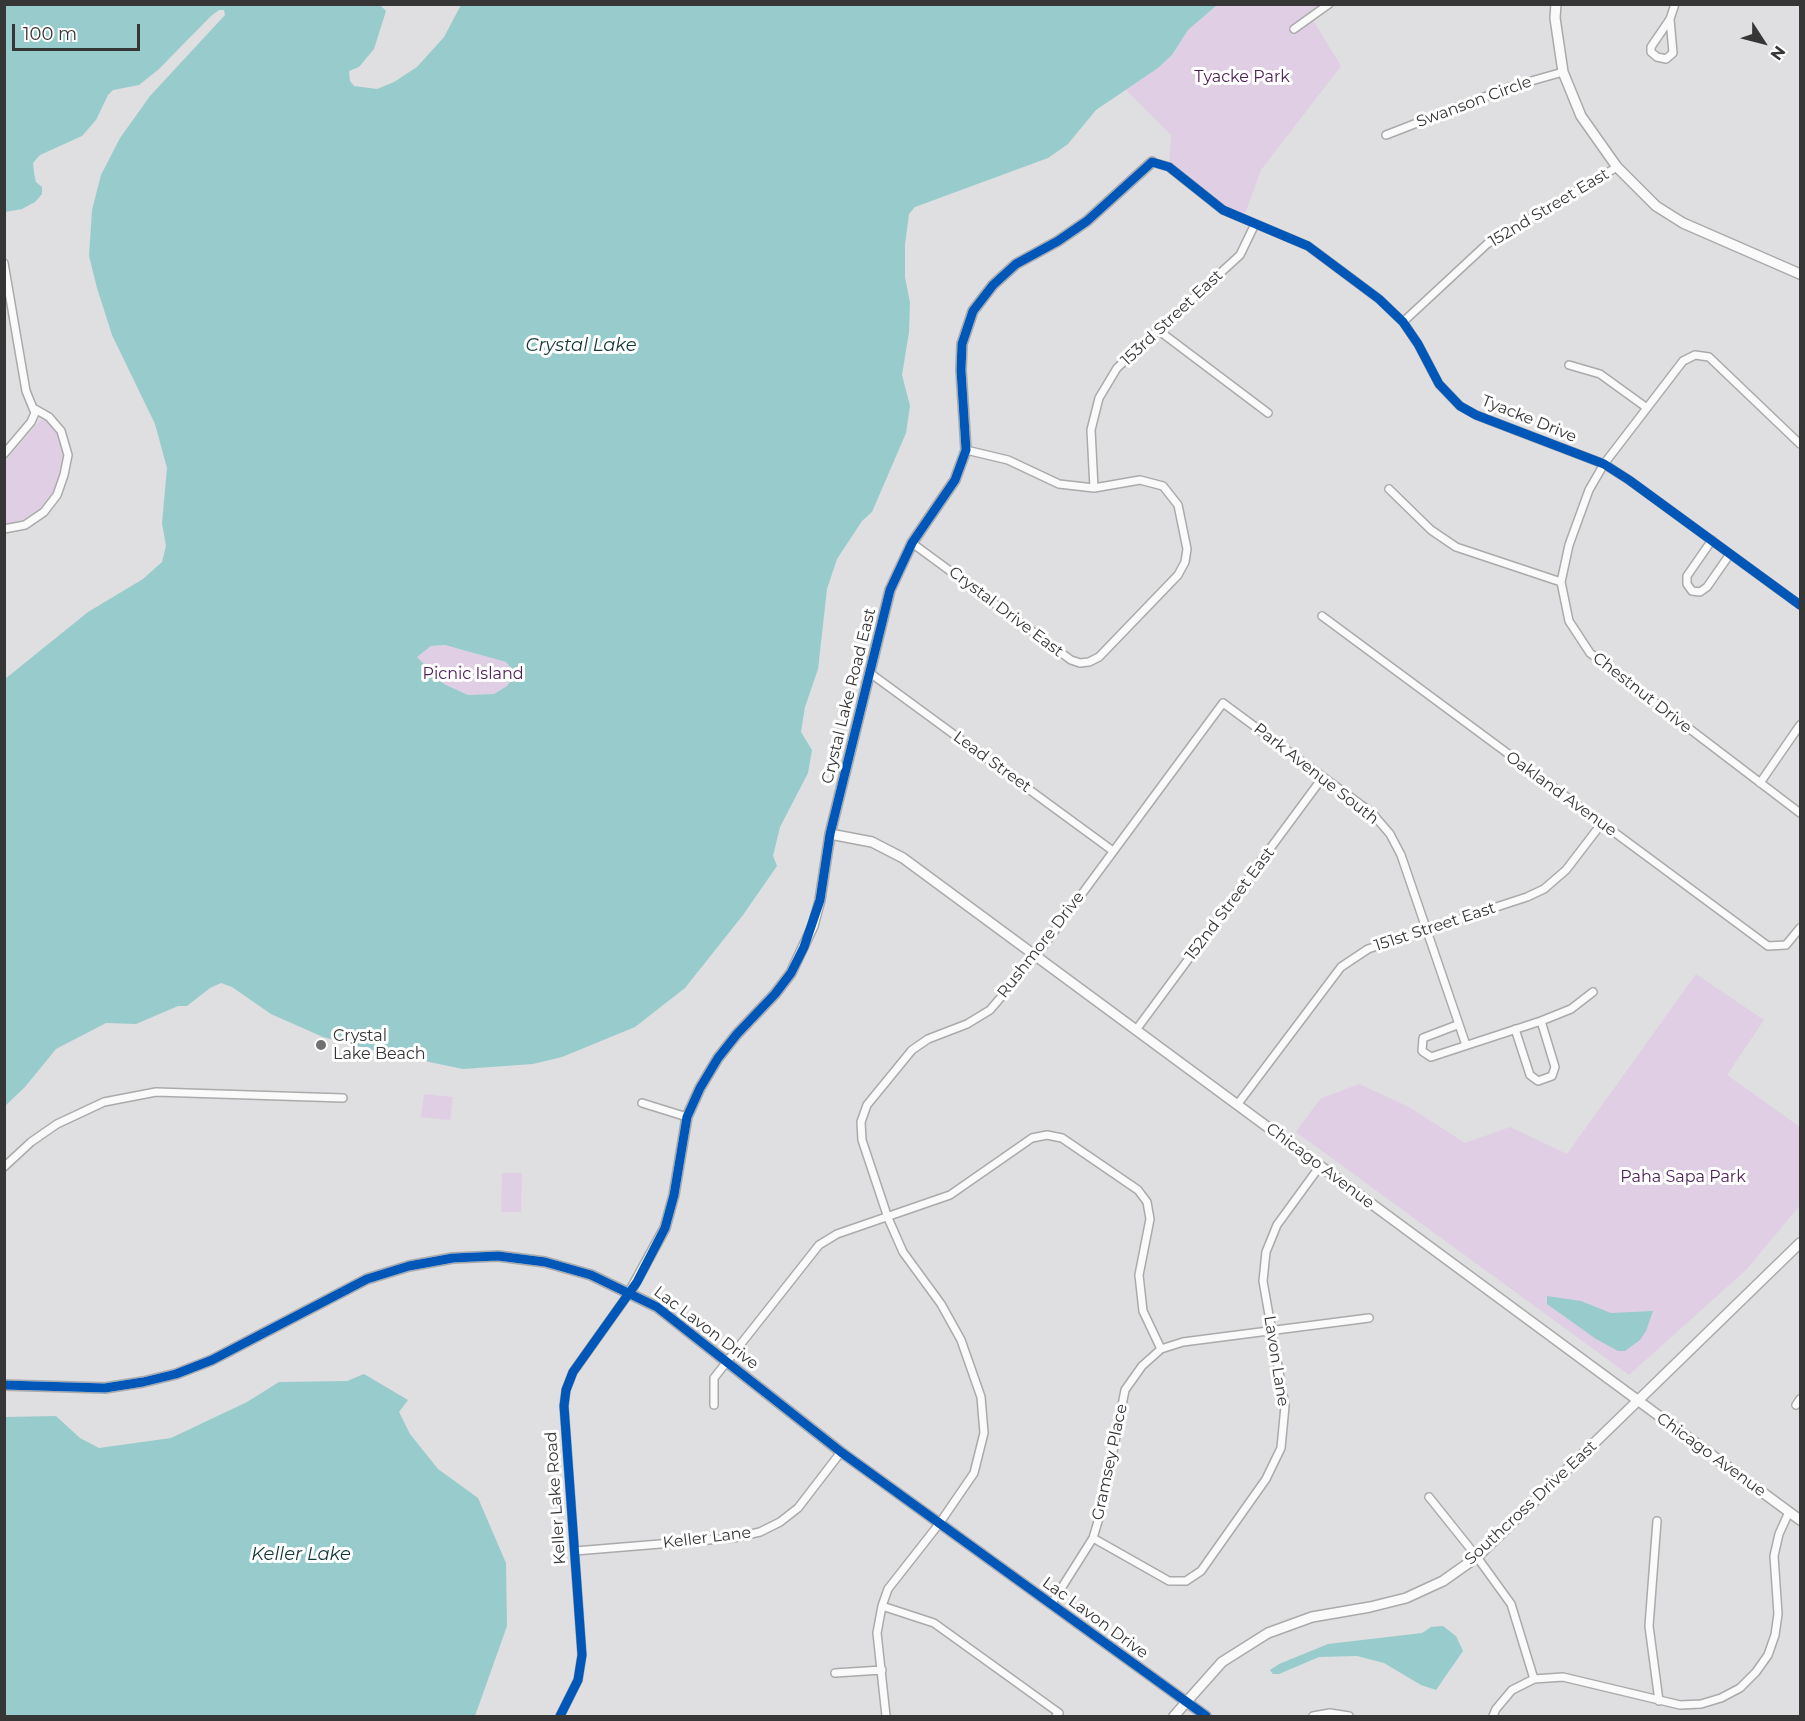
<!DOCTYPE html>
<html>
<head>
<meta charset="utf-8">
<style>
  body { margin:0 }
  #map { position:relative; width:1805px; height:1721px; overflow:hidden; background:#dfdee0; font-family:Montserrat,sans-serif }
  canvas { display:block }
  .frame { position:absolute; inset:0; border:6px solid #373637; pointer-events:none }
  .north { position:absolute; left:1733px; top:12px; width:60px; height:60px; -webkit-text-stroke:4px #fff; paint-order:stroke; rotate:126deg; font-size:16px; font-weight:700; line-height:24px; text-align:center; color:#373637 }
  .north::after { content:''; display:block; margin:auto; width:21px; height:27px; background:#373637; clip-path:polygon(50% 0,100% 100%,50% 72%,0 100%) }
  .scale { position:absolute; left:12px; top:24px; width:128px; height:27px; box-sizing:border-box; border:3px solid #373637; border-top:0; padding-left:8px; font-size:18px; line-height:21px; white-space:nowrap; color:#373637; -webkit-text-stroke:4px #fff; paint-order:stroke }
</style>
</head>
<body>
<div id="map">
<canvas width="1805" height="1721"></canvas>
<div class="frame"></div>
<div class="north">N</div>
<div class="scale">100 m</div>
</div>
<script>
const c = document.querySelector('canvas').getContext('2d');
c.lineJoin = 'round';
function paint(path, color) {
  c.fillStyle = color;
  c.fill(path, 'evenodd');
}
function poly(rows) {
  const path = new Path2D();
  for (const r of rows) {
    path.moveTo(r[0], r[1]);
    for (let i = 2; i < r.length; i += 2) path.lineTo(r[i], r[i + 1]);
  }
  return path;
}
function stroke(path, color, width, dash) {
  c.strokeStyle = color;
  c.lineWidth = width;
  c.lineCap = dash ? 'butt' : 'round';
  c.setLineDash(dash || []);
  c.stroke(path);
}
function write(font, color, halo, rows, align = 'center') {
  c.font = font + ' Montserrat,sans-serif';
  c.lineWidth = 6;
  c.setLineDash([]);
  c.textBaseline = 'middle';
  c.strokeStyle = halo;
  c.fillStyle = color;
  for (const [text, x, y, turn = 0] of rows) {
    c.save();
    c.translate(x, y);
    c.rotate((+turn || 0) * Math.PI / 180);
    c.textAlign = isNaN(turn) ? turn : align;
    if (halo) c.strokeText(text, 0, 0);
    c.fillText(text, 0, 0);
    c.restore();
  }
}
paint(poly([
  [1217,5,1329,5,1311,17,1341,66,1261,170,1243,219,1223,210,1169,167,1171,135,1125,89,1158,68,1172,55,1188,30],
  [41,419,47,419,59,435,64,449,61,473,51,499,43,508,33,517,5,525,5,462],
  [445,645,506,662,512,669,512,678,507,686,494,694,468,695,444,684,417,657,431,646],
  [1696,974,1764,1020,1727,1075,1800,1127,1800,1205,1746,1270,1629,1375,1296,1132,1320,1099,1359,1084,1409,1107,1465,1143,1510,1127,1567,1154],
  [424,1094,453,1097,450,1120,421,1117],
  [502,1173,522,1173,521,1212,501,1212]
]), '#e0cfe4');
paint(poly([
  [5,4,380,5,386,11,374,49,359,67,349,71,350,81,354,86,377,89,394,82,417,67,444,37,461,5,1217,5,1188,30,1172,55,1158,68,1096,110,1068,144,1048,158,915,207,909,214,905,245,905,277,910,303,909,332,902,375,910,406,906,433,872,512,862,521,837,559,827,589,818,669,805,707,801,732,812,750,808,773,780,827,773,856,777,866,743,915,685,988,635,1027,562,1057,533,1064,463,1069,376,1051,323,1037,271,1014,232,987,221,983,210,988,187,1006,178,1006,136,1024,106,1023,56,1049,25,1087,5,1106,5,679,88,612,143,579,162,562,166,546,162,523,167,468,155,424,112,335,97,288,89,256,92,210,101,175,120,138,150,96,225,15,224,10,219,10,211,16,158,70,139,85,113,90,108,95,96,120,82,136,40,155,33,163,34,173,36,182,42,187,42,194,35,202,22,209,5,212],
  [445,645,506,662,512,669,512,679,507,686,494,694,468,695,444,684,417,657,431,646],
  [1547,1296,1581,1301,1611,1313,1653,1311,1646,1331,1640,1340,1625,1351,1618,1351,1596,1339,1547,1304],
  [364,1374,408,1400,399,1412,410,1434,438,1469,478,1498,506,1563,507,1626,475,1716,5,1716,5,1417,56,1416,80,1438,99,1448,171,1438,247,1402,279,1382,347,1381],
  [1443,1626,1456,1636,1463,1651,1436,1690,1421,1685,1384,1663,1357,1656,1319,1657,1279,1674,1273,1674,1270,1670,1279,1664,1328,1644,1422,1633,1431,1627]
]), '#98cccc');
const minor = poly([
  [1670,19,1651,47,1651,52,1657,57,1666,59,1673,53,1670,19,1675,4],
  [1294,29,1329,4],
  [1386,135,1510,87,1563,72],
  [1152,162,1169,167,1223,210,1308,246,1379,299,1403,322,1418,344,1439,384,1460,406,1476,415,1604,464,1629,480,1800,605],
  [4,263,26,391,35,413,31,422,4,454],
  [1403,322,1487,244,1617,167],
  [1158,330,1268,413],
  [1569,365,1600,374,1647,408],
  [1800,444,1709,357,1695,355,1683,361,1604,464,1589,490,1569,545,1561,582,1569,621,1590,653,1800,813],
  [1094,488,1091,430,1099,398,1117,368,1240,255,1255,224],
  [1389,489,1431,530,1456,547,1561,582],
  [4,529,25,525,44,512,57,495,64,475,68,455,61,431,49,417,35,409],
  [1712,540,1687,576,1687,584,1692,591,1700,592,1707,587,1730,554],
  [912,543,1071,660,1080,663,1089,662,1099,657,1178,575,1185,562,1187,549,1178,505,1163,486,1140,480,1094,488,1059,484,1008,460,966,450],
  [1322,616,1768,946,1786,945,1800,928],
  [870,673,1113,851],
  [1760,783,1800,725],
  [1457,1025,1423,1038,1422,1051,1431,1057,1541,1021,1571,1009,1593,992],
  [1515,1029,1530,1075,1538,1081,1552,1076,1555,1067,1541,1021],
  [1136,1030,1323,777],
  [642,1103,687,1117],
  [1237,1105,1341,967,1368,949,1527,897,1544,889,1566,870,1602,823],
  [4,1167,31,1142,57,1124,104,1102,156,1092,343,1098],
  [714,1405,714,1378,819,1245,837,1234,950,1195,1032,1138,1047,1135,1062,1138,1138,1190,1147,1202,1150,1219,1139,1275,1143,1311,1161,1349],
  [1796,1405,1800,1399],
  [1429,1497,1477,1557,1511,1604,1534,1679],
  [1657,1521,1649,1626,1659,1701],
  [1093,1538,1169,1581,1186,1581,1201,1571,1266,1479,1281,1448,1285,1406,1263,1281,1266,1252,1277,1225,1320,1166],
  [575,1551,733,1538,760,1532,780,1522,798,1508,841,1452],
  [882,1606,934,1623,1059,1713,1056,1716],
  [1053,1606,1052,1603,1093,1538,1102,1508,1125,1390,1142,1366,1161,1349,1183,1342,1369,1318],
  [835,1673,882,1670],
  [560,1716,578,1680,582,1655,564,1406,566,1390,573,1372,630,1292],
  [886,1716,877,1633,882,1606,888,1589,939,1524,974,1473,984,1433,981,1397,961,1340,941,1304,903,1252,888,1218,862,1140,861,1122,867,1105,912,1050,928,1039,967,1024,990,1010,1036,956,1223,703,1372,813,1390,834,1401,855,1466,1045],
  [1313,1716,1330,1713,1349,1716],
  [1493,1716,1496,1709,1512,1690,1534,1679,1563,1677,1680,1705,1701,1704,1721,1698,1740,1688,1756,1672,1768,1655,1775,1635,1778,1614,1774,1556,1779,1534,1789,1512]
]);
const tertiary = poly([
  [1556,4,1555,18,1563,72,1581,116,1617,167,1656,206,1683,223,1800,274],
  [830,834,872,842,903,858,1800,1520],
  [630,1292,665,1228,674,1195,687,1117,700,1088,718,1058,737,1034,775,994,791,973,813,926,820,900,830,834,890,590,912,543,955,480,966,450,961,370,962,344,973,311,993,285,1016,264,1058,241,1087,221,1152,162],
  [4,1385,105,1388,143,1382,176,1374,212,1360,367,1279,409,1266,453,1258,498,1256,545,1262,591,1275,657,1307,841,1452,1206,1716],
  [1174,1716,1222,1662,1268,1633,1312,1617,1370,1607,1406,1598,1443,1581,1477,1557,1800,1243]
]);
stroke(minor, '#abaaab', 10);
stroke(tertiary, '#abaaab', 12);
stroke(minor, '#fafafa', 7);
stroke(tertiary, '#fafafa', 9);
stroke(poly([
  [4,1385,105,1388,143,1382,176,1374,212,1360,367,1279,409,1266,453,1258,498,1256,545,1262,591,1275,657,1307,841,1452,1206,1716],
  [560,1716,578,1680,582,1655,564,1406,566,1390,573,1372,637,1282,665,1228,674,1195,687,1117,700,1088,718,1058,737,1034,775,994,791,973,804,947,820,900,830,834,890,590,912,543,955,480,966,450,961,370,962,344,973,311,993,285,1016,264,1058,241,1087,221,1152,162,1169,167,1223,210,1308,246,1379,299,1403,322,1418,344,1439,384,1460,406,1476,415,1604,464,1629,480,1800,605]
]), '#0057b8', 9);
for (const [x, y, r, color] of [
  [321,1045,6,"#727172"]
]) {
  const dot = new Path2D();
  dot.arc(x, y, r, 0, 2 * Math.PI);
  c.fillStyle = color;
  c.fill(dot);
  stroke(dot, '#fff', 2);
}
write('16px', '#4e2258', '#fff', [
  ["Tyacke Park",1242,77],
  ["Picnic Island",473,674],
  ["Paha Sapa Park",1683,1177]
]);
write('16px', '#373637', '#fff', [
  ["Swanson Circle",1474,102,-20],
  ["152nd Street East",1549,208,-31],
  ["153rd Street East",1172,318,-43],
  ["Tyacke Drive",1529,419,22],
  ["Crystal Drive East",1006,612,37],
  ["Chestnut Drive",1642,693,38],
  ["Crystal Lake Road East",849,696,-76],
  ["Lead Street",992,762,36],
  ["Park Avenue South",1316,774,38],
  ["Oakland Avenue",1561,794,36],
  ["152nd Street East",1230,904,-53],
  ["151st Street East",1435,927,-18],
  ["Rushmore Drive",1041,945,-52],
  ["Chicago Avenue",1320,1166,37],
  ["Lac Lavon Drive",706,1328,37],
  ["Lavon Lane",1276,1361,81],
  ["Chicago Avenue",1711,1455,36],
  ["Gramsey Place",1110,1462,-78],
  ["Keller Lake Road",556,1498,-94],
  ["Southcross Drive East",1531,1503,-43],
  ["Keller Lane",707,1538,-7],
  ["Lac Lavon Drive",1095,1618,36]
]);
write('16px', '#373637', '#fff', [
  ["Crystal",333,1036],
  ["Lake Beach",333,1054]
], 'left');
write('italic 18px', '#133838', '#fff', [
  ["Crystal Lake",581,346],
  ["Keller Lake",301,1555]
]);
</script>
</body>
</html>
